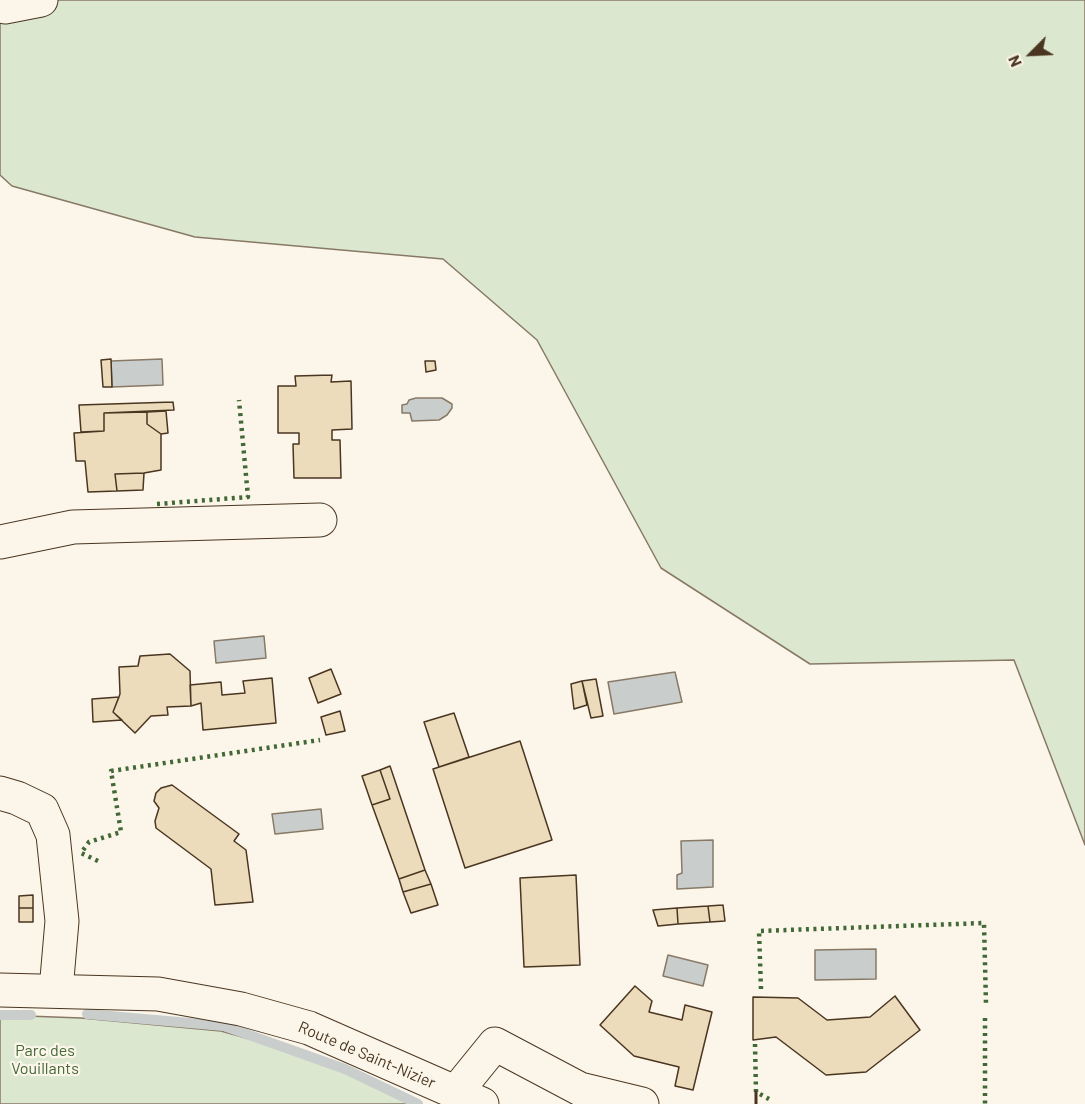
<!DOCTYPE html>
<html>
<head>
<meta charset="utf-8">
<style>
  body { margin:0 }
  #map { position:relative; width:1085px; height:1104px; overflow:hidden; background:#fbf6e9; font-family:Barlow,sans-serif }
  canvas { display:block }
  .north { position:absolute; left:1001px; top:24px; width:60px; height:60px; -webkit-text-stroke:4px #fbf6e9; paint-order:stroke; rotate:246deg; font-size:16px; font-weight:700; line-height:24px; text-align:center; color:#4a3520 }
  .north::after { content:''; display:block; margin:auto; width:21px; height:27px; background:#4a3520; clip-path:polygon(50% 0,100% 100%,50% 72%,0 100%) }
</style>
</head>
<body>
<div id="map">
<canvas width="1085" height="1104"></canvas>
<div class="north">N</div>
</div>
<script>
const c = document.querySelector('canvas').getContext('2d');
c.lineJoin = 'round';
function paint(path, color) {
  c.fillStyle = color;
  c.fill(path, 'evenodd');
}
function poly(rows) {
  const path = new Path2D();
  for (const r of rows) {
    path.moveTo(r[0], r[1]);
    for (let i = 2; i < r.length; i += 2) path.lineTo(r[i], r[i + 1]);
  }
  return path;
}
function stroke(path, color, width, dash) {
  c.strokeStyle = color;
  c.lineWidth = width;
  c.lineCap = dash ? 'butt' : 'round';
  c.setLineDash(dash || []);
  c.stroke(path);
}
function write(font, color, halo, rows, align = 'center') {
  c.font = font + ' Barlow,sans-serif';
  c.lineWidth = 4.5;
  c.setLineDash([]);
  c.textBaseline = 'middle';
  c.strokeStyle = halo;
  c.fillStyle = color;
  for (const [text, x, y, turn = 0] of rows) {
    c.save();
    c.translate(x, y);
    c.rotate((+turn || 0) * Math.PI / 180);
    c.textAlign = isNaN(turn) ? turn : align;
    if (halo) c.strokeText(text, 0, 0);
    c.fillText(text, 0, 0);
    c.restore();
  }
}
const green = poly([
  [0,0,1085,0,1085,845,1014,660,810,664,661,568,537,340,443,259,195,237,12,186,0,175,0,0],
  [0,1015,81,1018,221,1031,316,1058,419,1104,0,1104,0,1015]
]);
paint(green, '#dce7d0');
stroke(green, '#887966', 1.5);
const water = poly([
  [162,359,163,385,112,387,111,361,162,359],
  [416,398,442,398,452,404,452,408,447,415,439,420,412,421,410,413,402,413,402,405,407,404,409,400,416,398],
  [264,636,266,658,216,663,214,641,264,636],
  [675,672,682,702,614,714,608,682,675,672],
  [321,809,323,829,275,834,272,814,321,809],
  [713,840,713,887,677,889,677,875,682,873,681,841,713,840],
  [876,949,876,979,815,980,815,950,876,949],
  [668,955,708,965,703,986,663,976,668,955]
]);
paint(water, '#c9cecd');
stroke(water, '#887966', 1.5);
stroke(poly([
  [87,1014,224,1026,345,1069,418,1104],
  [0,1015,31,1015]
]), '#c9cecd', 10);
const building = poly([
  [111,359,112,387,103,387,101,360,111,359],
  [425,361,435,361,436,370,426,372,425,361],
  [332,375,331,382,351,381,352,429,332,430,332,440,340,440,341,478,294,478,293,444,299,444,299,433,278,433,278,386,296,386,295,376,332,375],
  [173,402,174,410,104,413,104,431,81,432,79,405,173,402],
  [166,411,168,433,161,434,147,424,147,412,166,411],
  [147,412,147,424,161,434,161,470,144,473,115,474,117,491,88,492,85,461,76,461,74,433,104,431,104,413,147,412],
  [144,473,143,490,117,491,115,474,144,473],
  [170,654,190,671,191,706,167,707,168,715,151,716,135,733,113,712,120,694,119,667,138,666,140,656,170,654],
  [331,669,341,694,318,703,309,678,331,669],
  [272,678,276,723,203,730,201,703,191,706,190,685,221,682,222,695,245,693,243,681,272,678],
  [596,679,603,716,591,718,582,681,596,679],
  [582,681,587,705,574,709,571,684,582,681],
  [119,697,113,712,122,720,93,722,92,699,119,697],
  [340,711,345,731,326,735,321,717,340,711],
  [454,713,469,757,439,767,424,722,454,713],
  [520,741,552,840,465,868,433,769,520,741],
  [390,766,425,870,399,879,372,805,390,799,380,770,390,766],
  [380,770,390,799,372,805,362,776,380,770],
  [172,785,239,834,234,841,246,850,253,902,215,905,211,869,156,828,155,821,159,808,154,801,156,793,161,788,172,785],
  [425,870,431,884,403,892,399,879,425,870],
  [576,875,580,965,524,967,520,878,576,875],
  [431,884,438,905,411,913,403,892,431,884],
  [33,895,33,908,19,908,19,896,33,895],
  [723,905,725,921,710,922,708,906,723,905],
  [708,906,710,922,678,924,677,908,708,906],
  [19,908,33,908,33,922,19,922,19,908],
  [677,908,678,924,658,926,653,910,677,908],
  [635,986,652,1001,649,1012,682,1020,685,1005,712,1012,693,1090,675,1086,679,1067,634,1056,600,1025,635,986],
  [895,996,920,1030,866,1072,826,1075,776,1037,753,1040,753,997,798,998,827,1020,870,1017,895,996]
]);
paint(building, '#ecdcbc');
stroke(building, '#4a3520', 1.5);
const minor = poly([
  [0,5,5,7,41,0],
  [0,542,73,527,320,520],
  [0,793,17,798,42,810,53,835,62,921,56,990],
  [456,1092,495,1044,580,1089,642,1104]
]);
const major = poly([
  [0,990,158,994,241,1009,309,1028,482,1104]
]);
stroke(minor, '#4a3520', 35);
stroke(major, '#4a3520', 35);
stroke(minor, '#fbf6e9', 33);
stroke(major, '#fbf6e9', 33);
stroke(poly([
  [157,504,248,497,239,400],
  [98,861,81,853,89,842,121,832,111,771,320,740],
  [761,989,759,931,984,923,986,1004],
  [985,1018,985,1104],
  [755,1044,756,1092,769,1099]
]), '#436837', 4.5, [3, 4.5]);
stroke(poly([
  [756,1092,756,1104]
]), '#4a3520', 3);
write('16px', '#436837', '#fbf6e9', [
  ["Parc des",45,1051],
  ["Vouillants",45,1069]
]);
write('16px', '#4a3520', '#fbf6e9', [
  ["Route de Saint-Nizier",367,1055,23]
]);
</script>
</body>
</html>
